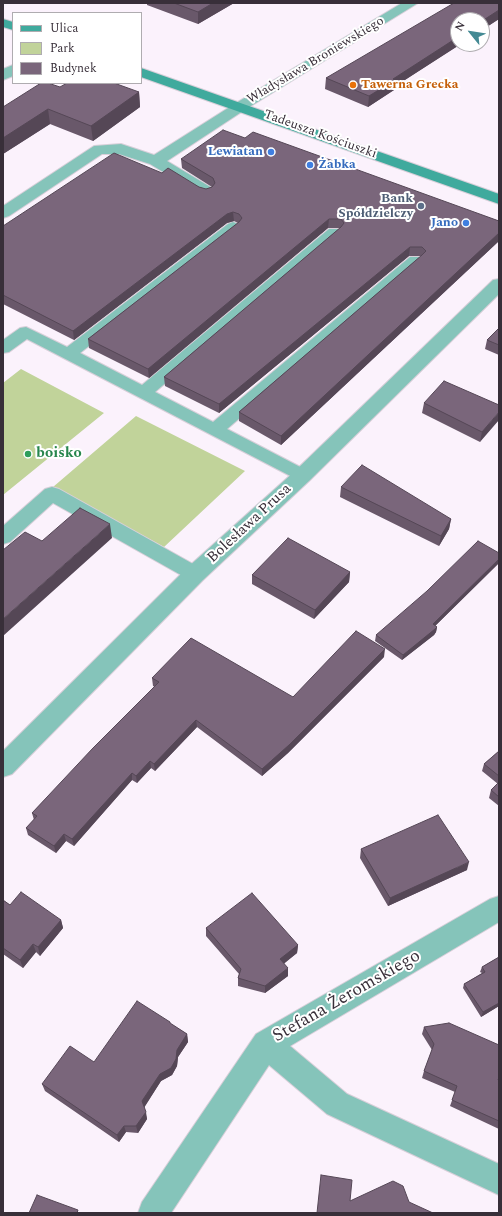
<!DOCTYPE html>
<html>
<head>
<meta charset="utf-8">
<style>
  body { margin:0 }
  #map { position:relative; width:502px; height:1216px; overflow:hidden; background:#fbf2fc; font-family:Spectral,serif }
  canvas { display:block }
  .frame { position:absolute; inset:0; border:4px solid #382f39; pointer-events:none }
  .legend { position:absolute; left:12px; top:12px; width:130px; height:72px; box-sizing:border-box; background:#fff; border:1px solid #afacb0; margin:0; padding:5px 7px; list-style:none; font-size:12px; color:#382f39 }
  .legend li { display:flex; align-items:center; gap:8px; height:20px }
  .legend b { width:20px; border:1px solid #afacb0 }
  .north { position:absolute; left:450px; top:12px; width:40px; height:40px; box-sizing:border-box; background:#fff; border:1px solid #afacb0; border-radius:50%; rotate:300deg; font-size:11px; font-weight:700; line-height:16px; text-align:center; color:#382f39 }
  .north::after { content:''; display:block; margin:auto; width:14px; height:18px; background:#448a94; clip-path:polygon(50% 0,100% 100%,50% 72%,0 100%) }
</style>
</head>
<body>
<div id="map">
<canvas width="502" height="1216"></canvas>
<div class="frame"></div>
<ul class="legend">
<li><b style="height:5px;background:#3faa9d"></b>Ulica</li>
<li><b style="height:11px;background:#c1d39a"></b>Park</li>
<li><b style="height:11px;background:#7a667b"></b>Budynek</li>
</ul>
<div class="north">N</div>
</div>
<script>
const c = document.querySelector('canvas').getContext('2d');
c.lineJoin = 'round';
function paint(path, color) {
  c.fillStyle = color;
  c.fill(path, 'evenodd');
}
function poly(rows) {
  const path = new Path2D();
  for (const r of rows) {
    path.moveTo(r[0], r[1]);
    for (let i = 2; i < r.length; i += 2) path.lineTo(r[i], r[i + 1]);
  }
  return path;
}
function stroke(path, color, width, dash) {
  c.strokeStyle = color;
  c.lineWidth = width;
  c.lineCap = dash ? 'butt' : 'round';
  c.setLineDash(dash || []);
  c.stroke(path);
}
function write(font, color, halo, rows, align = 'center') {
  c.font = font + ' Spectral,serif';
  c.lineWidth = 4;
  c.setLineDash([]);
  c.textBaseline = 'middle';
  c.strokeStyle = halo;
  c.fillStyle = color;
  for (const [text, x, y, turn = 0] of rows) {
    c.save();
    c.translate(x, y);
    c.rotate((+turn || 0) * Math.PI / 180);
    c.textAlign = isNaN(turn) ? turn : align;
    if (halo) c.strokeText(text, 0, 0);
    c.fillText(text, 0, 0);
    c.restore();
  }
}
paint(poly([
  [21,369,104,413,3,495,3,383],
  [136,416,245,471,164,547,53,487]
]), '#c1d39a');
const lane = poly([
  [233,222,238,224,241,227,238,230,80,353,142,385,329,229,339,229,342,232,339,235,155,392,213,422,410,257,420,257,423,260,420,263,227,429,308,471,311,476,308,481,302,482,27,339,9,352,3,353,3,340,20,328,26,327,67,347,228,224,233,222],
  [52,487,59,489,202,569,205,574,202,579,195,581,188,579,53,503,10,542,3,544,3,526,45,489,52,487]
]);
const street = poly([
  [402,3,418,3,246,109,167,161,212,188,214,191,212,194,206,196,200,194,150,164,119,154,102,154,9,216,3,218,3,206,94,146,121,144,154,155,236,103,402,3],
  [13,65,13,76,3,80,3,69,13,65],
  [499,279,499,294,309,481,203,580,12,774,3,777,3,751,187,568,295,471,493,280,499,279],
  [499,896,499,922,290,1046,347,1094,499,1164,499,1195,327,1114,269,1065,171,1213,138,1213,142,1202,256,1034,490,899,499,896]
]);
const secondary = poly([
  [3,19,13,22,13,30,3,27,3,19],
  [141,68,499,194,499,204,141,77,141,68]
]);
stroke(lane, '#d8cfd9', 2);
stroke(street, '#d8cfd9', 2);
stroke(secondary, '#d8cfd9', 2);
paint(lane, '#85c4ba');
paint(street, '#85c4ba');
paint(secondary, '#3faa9d');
paint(poly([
  [147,3,234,3,198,24,147,5],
  [499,3,499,19,394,87,394,90,368,107,325,89,326,78],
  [60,87,139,92,140,107,93,141,50,124,3,154,3,107],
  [245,138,499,221,499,241,281,445,239,421,239,412,421,256,409,256,219,413,165,386,164,377,340,228,328,228,149,378,89,348,88,339,238,223,234,221,227,223,74,340,3,304,3,226,162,173,199,187,206,189,212,187,182,168,181,159],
  [499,156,499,165,498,164],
  [499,328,499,355,485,349,487,340],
  [424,403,499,405,480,442,422,413],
  [341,487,451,519,449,529,439,546,340,497],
  [499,563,435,626,437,627,436,632,434,635,402,660,375,641,376,635],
  [350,572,349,582,314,619,252,584,252,575],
  [384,657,288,753,262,776,197,727,155,771,151,768,137,783,132,780,74,846,66,841,56,853,28,835,26,828,34,820,32,813,155,687,153,686,152,678,293,697],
  [499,751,499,806,489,798,491,790,498,784,482,771,484,764],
  [361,849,467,870,388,906,360,858],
  [3,900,10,905,61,920,63,928,40,956,36,952,23,968,3,954],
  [206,928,298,945,297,953,284,963,288,976,265,993,238,986,238,978,239,974,206,936],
  [499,957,499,1006,481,1017,463,988,464,984,482,973,480,972,482,967],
  [171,1024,187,1034,188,1042,178,1057,177,1066,172,1075,161,1081,144,1107,147,1119,138,1133,126,1132,119,1142,45,1091,42,1084,94,1062],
  [424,1027,499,1081,499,1129,450,1106,455,1092,422,1078,424,1071,432,1050,422,1034]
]), '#69586a');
paint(poly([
  [213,3,234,3,198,24,198,12],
  [499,10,499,19,482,30,482,21],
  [458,37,458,44,461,44,394,87,394,90,368,107,369,96,393,79],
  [139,92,140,107,93,141,91,126],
  [48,109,50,124,3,154,3,138],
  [233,212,234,221,227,223,74,340,73,331,227,214],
  [329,219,328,228,149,378,148,369],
  [499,233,499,241,281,445,281,436],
  [410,247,409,256,219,413,219,404],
  [499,412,499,420,480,442,482,432],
  [451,519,449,529,439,546,441,536],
  [110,524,112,538,3,636,3,619],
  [499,559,499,563,432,629,433,624],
  [350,572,349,582,314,619,315,610],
  [437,627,436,632,434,635,402,660,403,655],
  [385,649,384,657,288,753,262,776,262,769],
  [196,720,197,727,155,771,154,764],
  [150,761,151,768,137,783,136,776],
  [132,773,132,780,74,846,72,839],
  [64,834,66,841,56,853,54,846],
  [469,862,467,870,388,906,390,898],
  [61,920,63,928,40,956,38,947],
  [33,944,36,952,23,968,20,960],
  [298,945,297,953,280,967,280,959],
  [288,968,288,976,265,993,265,986],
  [499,1003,499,1006,481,1017,483,1012],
  [187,1034,188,1042,178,1057,177,1066,172,1075,161,1081,144,1108,142,1101],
  [146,1112,147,1119,138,1133,136,1126],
  [124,1126,126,1132,119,1142,117,1135]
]), '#554756');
const building = poly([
  [174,3,213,3,198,12,174,3],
  [454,3,499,3,499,10,482,21,482,20,458,20,458,37,393,79,395,80,369,96,326,78,454,3],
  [41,83,48,83,60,87,67,83,114,83,139,92,91,126,48,109,3,138,3,107,41,83],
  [223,130,245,138,253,132,499,221,499,233,281,436,239,412,422,255,426,251,422,247,410,247,219,404,164,377,341,227,344,223,341,219,329,219,148,369,88,339,239,222,242,218,239,214,233,212,227,214,73,331,3,295,3,226,114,153,162,173,168,168,199,187,206,189,212,187,215,183,213,178,181,159,223,130],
  [499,328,499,345,487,340,499,328],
  [444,381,499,405,499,412,482,432,424,403,444,381],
  [362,465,451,519,441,536,341,487,362,465],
  [80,508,110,524,3,619,3,550,25,532,42,541,80,508],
  [288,538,350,572,315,610,252,575,288,538],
  [478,541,499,553,499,559,433,624,437,627,435,629,403,655,376,635,427,591,478,541],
  [356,631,385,649,289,745,262,769,196,720,154,764,150,761,136,776,132,773,72,839,64,834,54,846,26,828,37,816,32,813,93,748,159,682,152,678,191,638,293,697,356,631],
  [499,751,499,776,484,764,499,751],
  [499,782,499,797,491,790,499,782],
  [438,815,469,862,390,898,361,849,438,815],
  [21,892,61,920,38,947,33,944,20,960,3,948,3,900,10,905,21,892],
  [252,893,298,945,280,959,288,968,265,986,238,978,241,969,206,928,252,893],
  [499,957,499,1003,483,1012,464,984,485,972,482,967,499,957],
  [137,1001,170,1022,170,1023,187,1034,177,1050,176,1059,171,1068,160,1074,142,1101,146,1112,136,1126,124,1126,117,1135,42,1084,70,1046,94,1062,137,1001],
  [449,1023,499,1045,499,1077,498,1080,499,1081,499,1121,452,1100,457,1086,424,1071,434,1044,424,1027,449,1023],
  [321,1175,352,1180,350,1201,393,1181,403,1186,409,1202,433,1213,317,1213,321,1175],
  [37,1195,78,1210,77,1213,29,1213,37,1195]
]);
paint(building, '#7a667b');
stroke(building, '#554756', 1);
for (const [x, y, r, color] of [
  [353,85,4,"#e8710a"],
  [271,152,4,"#3f7fe0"],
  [310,165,4,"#3f7fe0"],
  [421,206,4,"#5c6f8a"],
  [466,223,4,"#3f7fe0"],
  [28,454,4,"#2e9e5b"]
]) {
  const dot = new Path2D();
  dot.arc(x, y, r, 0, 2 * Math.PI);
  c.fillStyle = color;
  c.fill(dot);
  stroke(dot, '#fff', 1.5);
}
write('13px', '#382f39', '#fff', [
  ["Władysława Broniewskiego",316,61,-31],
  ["Tadeusza Kościuszki",320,135,20]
]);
write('bold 13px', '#c56008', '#fff', [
  ["Tawerna Grecka",361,85]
], 'left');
write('bold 13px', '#366cbe', '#fff', [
  ["Lewiatan",263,152],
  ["Żabka",318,165,"left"],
  ["Jano",458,223]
], 'right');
write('bold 13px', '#4e5e75', '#fff', [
  ["Bank",413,199],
  ["Spółdzielczy",413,214]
], 'right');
write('bold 15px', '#27864d', '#fff', [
  ["boisko",36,454]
], 'left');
write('15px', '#382f39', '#fff', [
  ["Bolesława Prusa",250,524,-43]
]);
write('18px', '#382f39', '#fff', [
  ["Stefana Żeromskiego",347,997,-30]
]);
</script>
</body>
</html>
